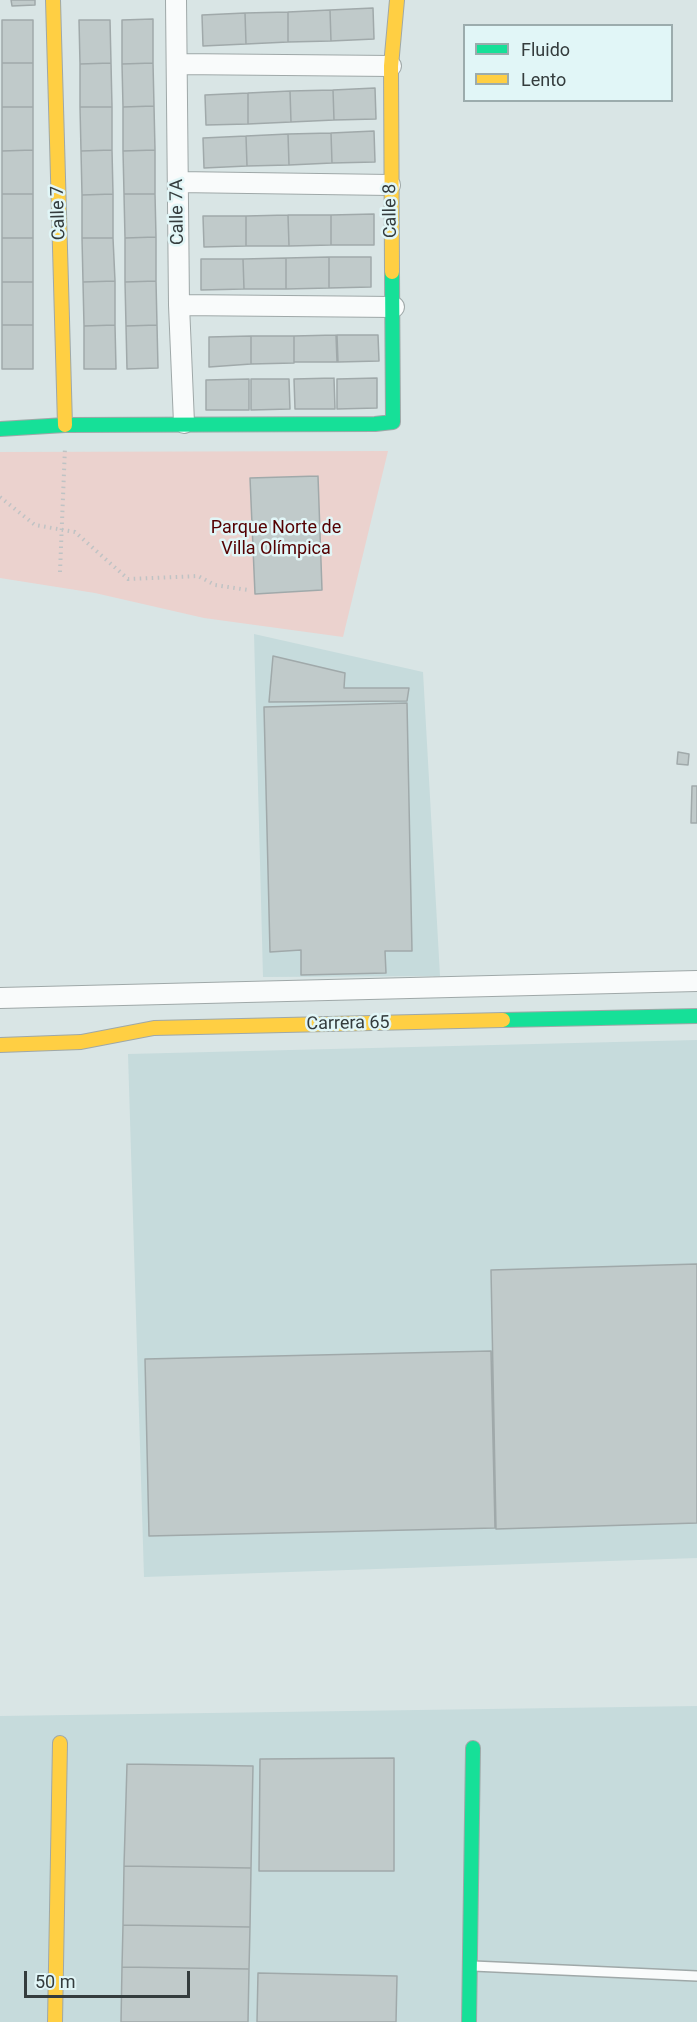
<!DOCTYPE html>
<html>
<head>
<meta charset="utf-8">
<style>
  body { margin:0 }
  #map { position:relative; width:697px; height:2022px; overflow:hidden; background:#d9e5e5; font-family:Roboto,sans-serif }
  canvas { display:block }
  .legend { position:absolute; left:463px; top:24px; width:210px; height:78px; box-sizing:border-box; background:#e1f6f7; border:2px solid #9cacad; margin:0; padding:8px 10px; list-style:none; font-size:18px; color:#343c3d }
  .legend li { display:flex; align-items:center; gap:12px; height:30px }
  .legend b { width:30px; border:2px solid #9cacad }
  .scale { position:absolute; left:24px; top:1971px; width:166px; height:27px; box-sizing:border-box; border:3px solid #343c3d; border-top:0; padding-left:8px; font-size:18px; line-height:21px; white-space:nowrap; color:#343c3d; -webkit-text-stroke:4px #e1f6f7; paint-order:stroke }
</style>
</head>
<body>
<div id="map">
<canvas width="697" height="2022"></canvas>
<ul class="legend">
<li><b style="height:8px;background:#16e098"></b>Fluido</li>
<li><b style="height:8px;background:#ffcf43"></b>Lento</li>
</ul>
<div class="scale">50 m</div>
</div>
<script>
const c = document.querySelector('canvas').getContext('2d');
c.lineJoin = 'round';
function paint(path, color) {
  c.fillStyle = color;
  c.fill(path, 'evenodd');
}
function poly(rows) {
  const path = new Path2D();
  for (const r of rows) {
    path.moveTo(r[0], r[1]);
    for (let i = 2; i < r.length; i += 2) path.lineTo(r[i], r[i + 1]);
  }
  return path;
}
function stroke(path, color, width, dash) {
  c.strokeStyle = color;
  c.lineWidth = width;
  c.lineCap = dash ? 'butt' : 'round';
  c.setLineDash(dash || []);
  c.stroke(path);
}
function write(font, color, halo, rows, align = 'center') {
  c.font = font + ' Roboto,sans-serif';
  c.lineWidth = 5;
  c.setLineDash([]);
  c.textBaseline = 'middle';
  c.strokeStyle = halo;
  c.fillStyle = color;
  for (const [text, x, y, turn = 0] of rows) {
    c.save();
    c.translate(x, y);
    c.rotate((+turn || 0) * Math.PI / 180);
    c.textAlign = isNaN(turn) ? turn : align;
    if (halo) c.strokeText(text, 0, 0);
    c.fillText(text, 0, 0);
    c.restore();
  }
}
paint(poly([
  [254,634,423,672,440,976,263,977],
  [697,1040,697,1558,144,1577,128,1054],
  [697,1706,697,2022,0,2022,0,1716]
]), '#c6dbdc');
paint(poly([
  [388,451,343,637,204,618,95,593,0,578,0,452]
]), '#ebd2ce');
const building = poly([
  [11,0,35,0,35,5,12,6,11,0],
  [373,8,374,39,331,41,330,10,373,8],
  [330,10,331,41,288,42,288,12,330,10],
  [288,12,288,42,246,44,245,13,288,12],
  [245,13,246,44,203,46,202,15,245,13],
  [153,19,153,63,122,64,122,20,153,19],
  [2,20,33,20,33,63,2,63,2,20],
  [79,20,110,20,111,63,80,64,79,20],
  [2,63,33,63,33,107,2,107,2,63],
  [111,63,112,107,80,107,80,64,111,63],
  [153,63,154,106,123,107,122,64,153,63],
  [375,88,376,119,334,120,333,90,375,88],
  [333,90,334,120,291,122,290,91,333,90],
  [290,91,291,122,248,124,248,93,290,91],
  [248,93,248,124,206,125,205,95,248,93],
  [154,106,155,150,123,151,123,107,154,106],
  [2,107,33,107,33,150,2,151,2,107],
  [80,107,112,107,112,150,81,151,80,107],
  [374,131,375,162,332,163,331,133,374,131],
  [331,133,332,163,289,165,288,134,331,133],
  [288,134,289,165,247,166,246,136,288,134],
  [246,136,247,166,204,168,203,138,246,136],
  [33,150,33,194,2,194,2,151,33,150],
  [112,150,113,194,82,195,81,151,112,150],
  [155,150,155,194,124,194,123,151,155,150],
  [2,194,33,194,33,238,2,238,2,194],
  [113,194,113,238,82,238,82,195,113,194],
  [124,194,155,194,156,237,125,238,124,194],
  [374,214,374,245,331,245,331,215,374,214],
  [288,215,289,246,246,246,246,216,288,215],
  [288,215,331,215,331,245,289,246,288,215],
  [203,216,246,216,246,246,204,247,203,216],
  [156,237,156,281,125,282,125,238,156,237],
  [2,238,33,238,33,282,2,282,2,238],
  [82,238,113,238,115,281,83,282,82,238],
  [329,257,371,257,371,287,329,288,329,257],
  [329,257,329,288,286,289,286,258,329,257],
  [286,258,286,289,244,289,243,259,286,258],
  [201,259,243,259,244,289,201,290,201,259],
  [115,281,115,325,84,326,83,282,115,281],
  [156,281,157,325,126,326,125,282,156,281],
  [2,282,33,282,33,325,2,325,2,282],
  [2,325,33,325,33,369,2,369,2,325],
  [115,325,116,369,84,369,84,326,115,325],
  [157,325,158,368,127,369,126,326,157,325],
  [336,335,337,362,294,362,294,336,336,335],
  [337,335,378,335,379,361,338,362,337,335],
  [251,336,251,364,209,367,209,337,251,336],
  [251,336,294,336,294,363,251,364,251,336],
  [334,378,335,409,295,409,294,379,334,378],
  [377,378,377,408,337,409,337,379,377,378],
  [249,379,249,410,206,410,206,380,249,379],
  [251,379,289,379,290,409,251,410,251,379],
  [318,476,322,590,255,594,250,478,318,476],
  [273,656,345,673,344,688,409,688,407,701,269,702,273,656],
  [407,703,412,951,385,951,386,973,301,975,301,950,270,952,264,707,407,703],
  [678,752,689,754,688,765,677,764,678,752],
  [692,786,697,786,697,823,691,823,692,786],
  [697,1264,697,1523,496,1529,491,1270,697,1264],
  [491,1351,495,1528,149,1536,145,1359,491,1351],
  [394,1758,394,1871,259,1871,260,1759,394,1758],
  [127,1764,253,1766,251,1868,124,1866,127,1764],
  [124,1866,251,1868,250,1927,123,1925,124,1866],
  [123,1925,250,1927,249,1969,122,1967,123,1925],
  [122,1967,249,1969,248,2022,121,2022,122,1967],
  [258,1973,397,1976,396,2022,257,2022,258,1973]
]);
paint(building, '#c0caca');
stroke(building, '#a0a9aa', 1.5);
const lane = poly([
  [473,1966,697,1976]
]);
const street = poly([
  [176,0,179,305,184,423],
  [177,64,391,66],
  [178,182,390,185],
  [179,305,394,307],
  [0,998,697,981]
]);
const fast = poly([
  [0,429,65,425,375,424,393,422,392,272],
  [503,1020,697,1016],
  [469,2022,473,1748]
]);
const slow = poly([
  [53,0,65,425],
  [392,272,391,66,397,0],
  [0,1045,81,1042,154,1028,503,1020],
  [55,2022,60,1743]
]);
stroke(lane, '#9fa8a8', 12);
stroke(street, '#9fa8a8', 22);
stroke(fast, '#9fa8a8', 16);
stroke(slow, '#9fa8a8', 16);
stroke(poly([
  [0,497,35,525,75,532,128,579,198,576,215,585,248,590],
  [60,572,65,447]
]), '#bfc3c4', 4, [1.5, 4.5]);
stroke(lane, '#f9fbfb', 9);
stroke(street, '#f9fbfb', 20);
stroke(fast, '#16e098', 14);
stroke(slow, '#ffcf43', 14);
write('18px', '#343c3d', '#e1f6f7', [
  ["Calle 8",391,211,-91],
  ["Calle 7A",178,212,-91],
  ["Calle 7",59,213,-92],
  ["Carrera 65",348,1024,-1]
]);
write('18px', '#540102', '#e1f6f7', [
  ["Parque Norte de",276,528],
  ["Villa Olímpica",276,549]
]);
</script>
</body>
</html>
